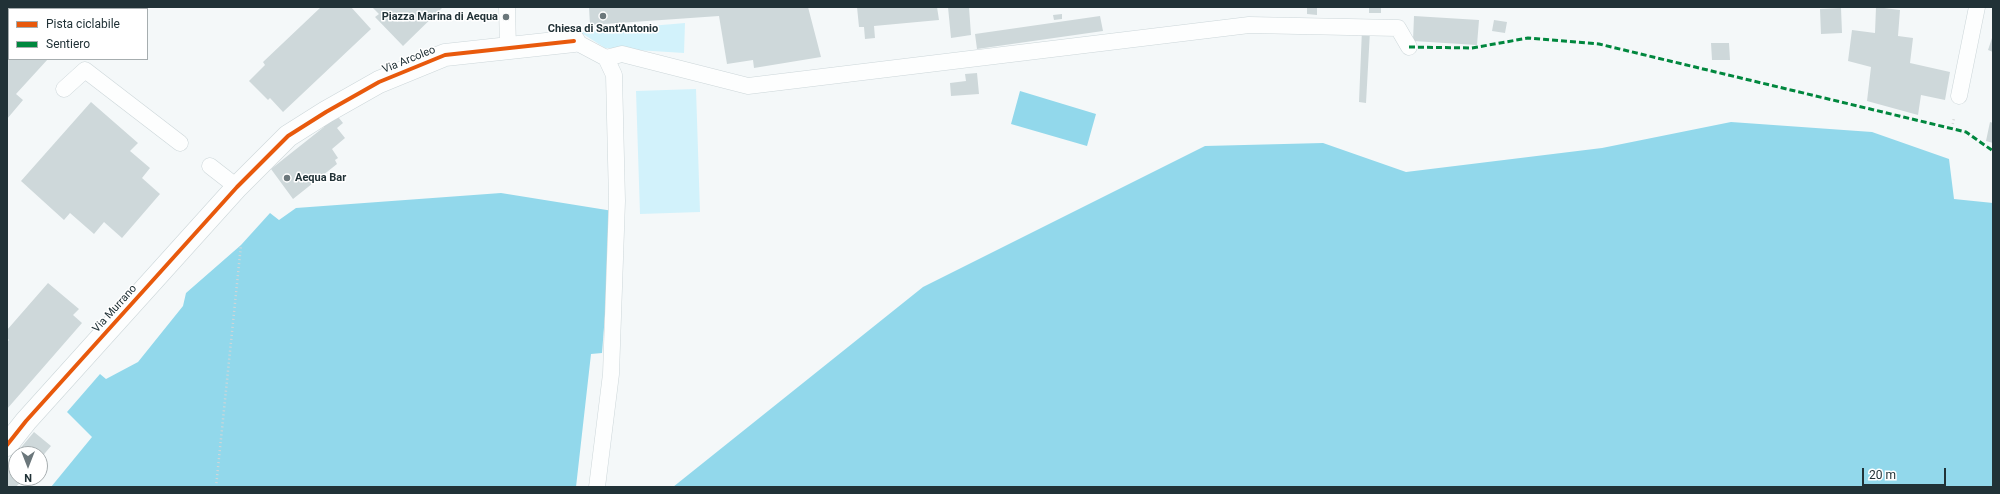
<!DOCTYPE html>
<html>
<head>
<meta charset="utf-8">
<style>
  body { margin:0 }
  #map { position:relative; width:2000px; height:494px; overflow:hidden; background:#f4f8f9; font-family:Roboto,sans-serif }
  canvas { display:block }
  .frame { position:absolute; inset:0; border:8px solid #213237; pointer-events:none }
  .legend { position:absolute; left:8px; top:8px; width:140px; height:52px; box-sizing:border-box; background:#fff; border:1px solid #a6adaf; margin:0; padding:5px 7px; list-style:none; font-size:12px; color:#213237 }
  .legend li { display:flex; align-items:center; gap:8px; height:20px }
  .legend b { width:20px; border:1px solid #a6adaf }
  .north { position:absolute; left:8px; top:446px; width:40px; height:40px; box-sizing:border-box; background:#fff; border:1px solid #a6adaf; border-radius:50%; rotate:180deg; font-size:11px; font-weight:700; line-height:16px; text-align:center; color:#213237 }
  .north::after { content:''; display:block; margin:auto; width:14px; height:18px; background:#6b777b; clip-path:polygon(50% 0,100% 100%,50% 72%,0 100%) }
  .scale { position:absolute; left:1862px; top:468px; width:84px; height:18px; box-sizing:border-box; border:2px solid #213237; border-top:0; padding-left:5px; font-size:12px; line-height:14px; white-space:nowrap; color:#213237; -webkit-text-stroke:3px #fff; paint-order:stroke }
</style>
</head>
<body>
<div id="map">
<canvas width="2000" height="494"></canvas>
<div class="frame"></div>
<ul class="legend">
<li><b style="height:5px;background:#e8590c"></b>Pista ciclabile</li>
<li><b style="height:5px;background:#00873e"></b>Sentiero</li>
</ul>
<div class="north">N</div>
<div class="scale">20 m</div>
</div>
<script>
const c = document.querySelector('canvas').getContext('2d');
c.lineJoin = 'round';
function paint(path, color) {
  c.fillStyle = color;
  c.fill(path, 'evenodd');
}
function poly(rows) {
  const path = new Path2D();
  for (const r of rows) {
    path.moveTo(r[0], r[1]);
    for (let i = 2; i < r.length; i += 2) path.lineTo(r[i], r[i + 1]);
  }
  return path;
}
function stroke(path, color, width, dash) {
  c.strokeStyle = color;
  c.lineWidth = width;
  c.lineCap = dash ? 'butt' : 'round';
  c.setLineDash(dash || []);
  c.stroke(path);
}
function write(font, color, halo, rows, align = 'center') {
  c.font = font + ' Roboto,sans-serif';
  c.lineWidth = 3;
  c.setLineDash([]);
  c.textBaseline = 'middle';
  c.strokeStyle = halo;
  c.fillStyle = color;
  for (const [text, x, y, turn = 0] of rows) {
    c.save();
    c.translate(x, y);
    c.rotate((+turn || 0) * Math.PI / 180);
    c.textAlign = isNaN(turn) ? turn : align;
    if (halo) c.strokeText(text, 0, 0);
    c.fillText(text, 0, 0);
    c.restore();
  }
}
paint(poly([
  [8,7,59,7,58,9,10,9],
  [685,23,684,53,605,48,580,32],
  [696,89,700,212,640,214,636,91]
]), '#d2f2fb');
paint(poly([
  [1020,91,1096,114,1087,146,1011,124],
  [1731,122,1872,132,1949,159,1954,199,1993,203,1993,487,673,487,923,287,1205,146,1323,143,1406,172,1602,148],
  [501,193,613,211,602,353,591,354,576,487,51,487,92,437,67,412,100,374,106,379,138,362,183,306,186,293,241,245,270,213,279,220,296,208]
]), '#92d8eb');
paint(poly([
  [87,7,145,7,144,9,86,9],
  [321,7,351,7,371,29,283,112,270,98,268,100,249,81,265,65,263,62],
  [372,7,443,7,403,46,375,17,379,14],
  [589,7,808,7,821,57,754,68,753,60,727,64,719,16,590,25],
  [857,7,937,7,939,20,874,26,875,38,865,39,864,27,859,27],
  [948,7,969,7,971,35,951,38],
  [1307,7,1317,7,1317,15,1307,14],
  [1369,7,1381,7,1381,13,1369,13],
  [1876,7,1900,10,1898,36,1913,38,1910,63,1950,72,1945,100,1921,95,1918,115,1867,101,1871,67,1848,61,1852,30,1875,33],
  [1841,8,1842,33,1821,34,1820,9],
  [7,10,9,12,9,59,48,59,16,94,23,100,7,119],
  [1062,14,1062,19,1054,20,1053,15],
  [1100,16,1103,31,977,49,975,34],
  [1414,16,1479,20,1477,45,1413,41],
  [1494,20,1507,22,1505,33,1492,31],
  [1362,29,1370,31,1366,103,1359,102],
  [1993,35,1993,52,1988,50],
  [1711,43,1729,43,1730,60,1712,60],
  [977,73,979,94,951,96,950,83,966,81,965,74],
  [91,102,138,143,130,151,150,168,142,178,160,194,122,238,104,222,94,234,70,213,64,220,21,181],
  [335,113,343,123,337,128,345,138,332,149,338,158,335,160,337,164,293,199,271,169,324,127,321,123],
  [1990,122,1993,123,1993,143,1986,141],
  [48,283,79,309,73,315,82,323,7,409,7,342,9,340,7,338,7,330],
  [34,432,51,446,40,459,40,454,16,454,16,478,24,478,16,487,7,487,7,464]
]), '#ced8da');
const service = poly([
  [507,7,508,48],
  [574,41,606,58,614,75,617,201,611,374,597,487],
  [606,58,622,54,748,86,1249,25,1398,28,1409,47],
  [64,89,85,70,180,143],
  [1959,96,1977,7],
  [210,166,237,187]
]);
const minor = poly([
  [7,445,26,421,237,187,288,136,326,112,379,82,445,55,574,41]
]);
stroke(service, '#ccd6d9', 17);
stroke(minor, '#ccd6d9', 23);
stroke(poly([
  [1952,128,1954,118],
  [216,487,241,245]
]), '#d4d6d7', 2.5, [1, 3]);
stroke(service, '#fdfefe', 16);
stroke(minor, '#fdfefe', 22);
stroke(poly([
  [1409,47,1472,48,1528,38,1599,44,1966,132,1993,151]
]), '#00873e', 3, [6, 3]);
stroke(poly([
  [7,445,26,421,237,187,288,136,326,112,379,82,445,55,574,41]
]), '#e8590c', 4);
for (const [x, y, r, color] of [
  [603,16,4,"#6b777b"],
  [506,17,4,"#6b777b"],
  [287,178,4,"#6b777b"]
]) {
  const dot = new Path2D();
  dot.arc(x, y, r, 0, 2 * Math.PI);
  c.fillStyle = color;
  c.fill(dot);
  stroke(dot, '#fff', 1.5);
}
write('bold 11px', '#213237', '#fff', [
  ["Piazza Marina di Aequa",498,17],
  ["Chiesa di Sant'Antonio",603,29,"center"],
  ["Aequa Bar",295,178,"left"]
], 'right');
write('11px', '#213237', '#fff', [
  ["Via Arcoleo",409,60,-22],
  ["Via Murrano",115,309,-48]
]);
</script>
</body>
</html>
